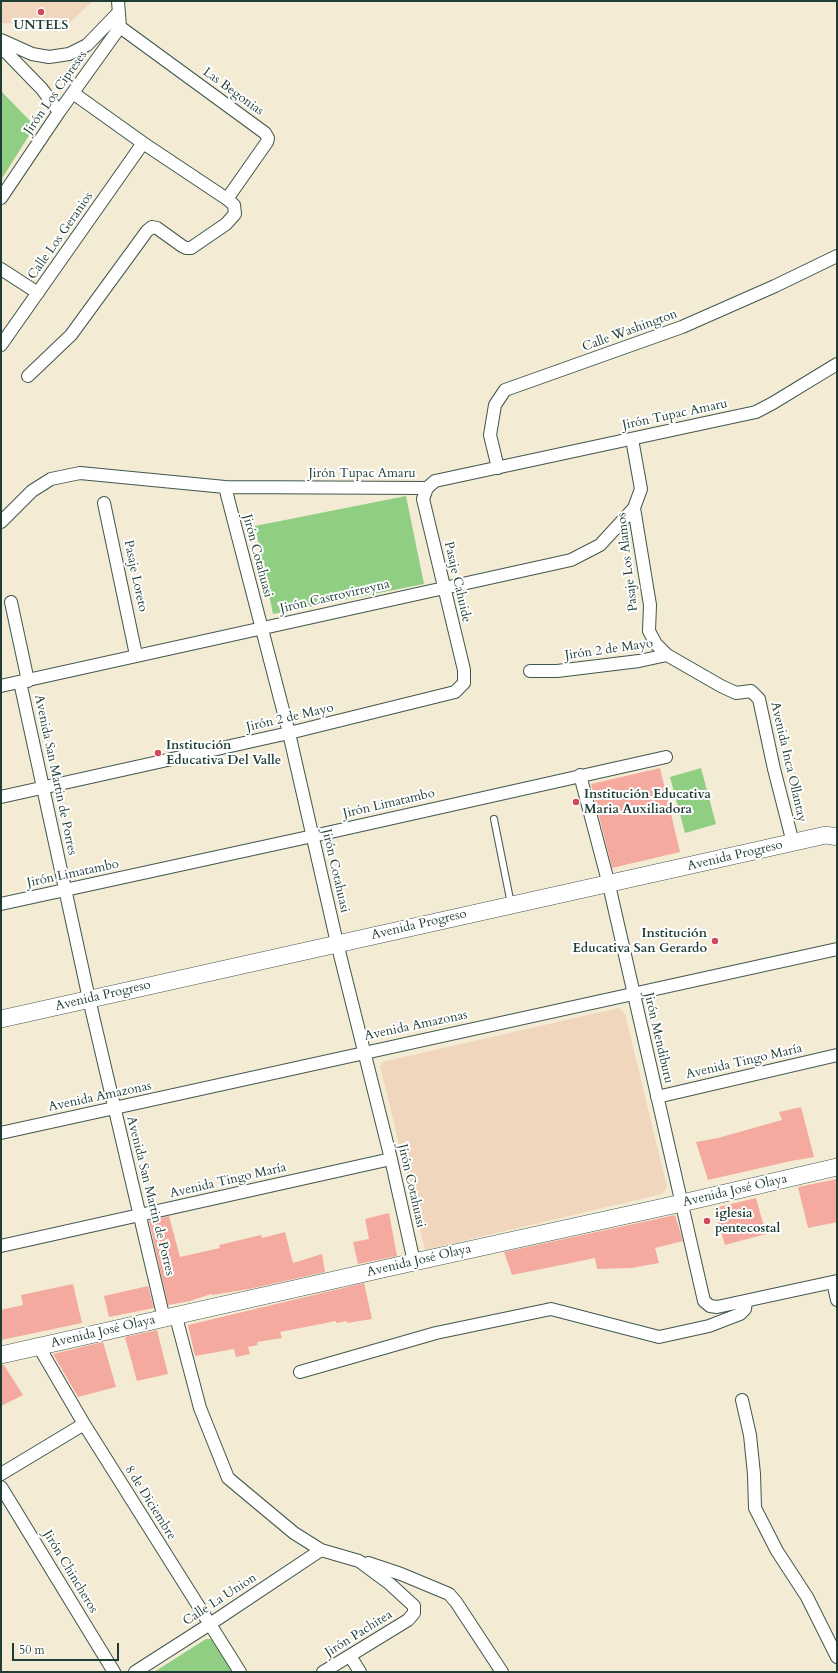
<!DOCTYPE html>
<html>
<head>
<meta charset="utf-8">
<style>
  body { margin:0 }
  #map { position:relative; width:838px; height:1673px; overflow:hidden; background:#f4ebd5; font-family:Cardo,serif }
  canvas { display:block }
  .frame { position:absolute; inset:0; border:2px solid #1f3d34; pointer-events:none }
  .scale { position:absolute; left:12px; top:1643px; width:107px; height:18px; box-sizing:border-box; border:2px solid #1f3d34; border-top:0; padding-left:5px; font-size:12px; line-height:14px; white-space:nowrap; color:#1f3d34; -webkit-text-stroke:3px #fff; paint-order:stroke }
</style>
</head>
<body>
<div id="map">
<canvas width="838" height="1673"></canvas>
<div class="frame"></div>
<div class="scale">50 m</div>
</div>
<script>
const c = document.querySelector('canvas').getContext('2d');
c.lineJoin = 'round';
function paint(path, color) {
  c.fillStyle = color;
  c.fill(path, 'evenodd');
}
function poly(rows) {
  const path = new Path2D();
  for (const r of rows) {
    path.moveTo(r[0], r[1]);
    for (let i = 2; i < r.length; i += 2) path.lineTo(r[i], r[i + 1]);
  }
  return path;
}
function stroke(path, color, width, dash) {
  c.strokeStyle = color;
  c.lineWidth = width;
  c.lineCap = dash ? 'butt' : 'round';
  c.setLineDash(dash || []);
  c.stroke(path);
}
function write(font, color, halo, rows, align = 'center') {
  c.font = font + ' Cardo,serif';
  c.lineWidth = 4;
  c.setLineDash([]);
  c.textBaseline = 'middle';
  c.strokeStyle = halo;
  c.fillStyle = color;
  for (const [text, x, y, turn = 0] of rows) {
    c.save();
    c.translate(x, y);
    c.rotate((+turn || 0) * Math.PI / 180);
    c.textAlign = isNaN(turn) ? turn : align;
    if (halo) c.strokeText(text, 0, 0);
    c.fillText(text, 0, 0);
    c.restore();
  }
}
paint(poly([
  [1,1,93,1,66,26,1,23],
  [619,1008,625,1014,667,1187,662,1194,425,1250,380,1066,382,1062]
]), '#f0d6bc');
paint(poly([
  [1,91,35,126,1,180],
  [406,496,424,584,273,614,255,526],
  [701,768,716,824,685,833,670,777],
  [206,1639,211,1639,232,1672,154,1672]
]), '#90ce84');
paint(poly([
  [660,768,680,852,612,868,591,784],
  [801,1107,814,1157,791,1161,708,1180,696,1142,718,1138,782,1120,779,1112],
  [837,1179,837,1222,808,1228,798,1187],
  [756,1198,766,1234,725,1245,714,1208],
  [389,1213,397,1256,358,1264,353,1242,369,1239,365,1219],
  [675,1215,683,1241,655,1248,659,1263,632,1268,597,1269,595,1258,512,1275,504,1252],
  [169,1216,180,1257,220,1248,219,1245,261,1235,262,1238,285,1232,293,1263,322,1254,325,1272,249,1289,212,1295,211,1294,190,1301,168,1305,149,1221],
  [364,1283,372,1319,347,1323,347,1321,336,1323,336,1321,280,1332,282,1338,257,1342,258,1345,248,1347,250,1354,236,1357,234,1349,195,1356,188,1325],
  [73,1284,82,1323,1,1340,1,1310,23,1305,21,1295],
  [148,1286,154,1308,109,1317,104,1296],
  [157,1330,168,1374,137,1381,125,1337],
  [103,1342,116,1387,78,1397,53,1354],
  [1,1365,4,1365,23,1395,1,1406]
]), '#f4aa9f');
const lane = poly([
  [494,819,511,904]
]);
const street = poly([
  [120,27,265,133,268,138,267,142,227,199],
  [1,40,32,54,49,57,69,54,87,45,119,12],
  [1,47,42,89,59,112],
  [1,198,59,112,120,27,118,1],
  [1,269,38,293],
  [1,345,143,143],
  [28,376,71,335,147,231,152,227,157,228,182,246,186,248,191,248,226,224,235,214,234,205,227,199,143,143,73,93],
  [632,439,641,489,634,508,650,605,649,631,656,644,667,655,721,686,736,693,751,691,759,699,774,769,793,843],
  [498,468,490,435,495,405,505,390,682,327,775,286,837,256],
  [225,487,289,733,337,943,391,1159,414,1262],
  [104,503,136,655],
  [1,522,32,491,51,479,80,473,225,487,427,488,435,481,756,412,773,403,837,364],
  [11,602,28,681],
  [530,671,557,671,639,661,667,655],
  [20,682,89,999,164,1319],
  [1,686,571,560,600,545,634,508],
  [580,775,609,885,704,1301,710,1306,717,1307,837,1281],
  [1,797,289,733,455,692,464,683,464,670,423,499,427,488],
  [1,904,313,836,666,757],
  [657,1097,837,1055],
  [1,1133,837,949],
  [1,1246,391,1159],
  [833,1282,837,1300],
  [176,1317,200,1408,228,1478,294,1533,321,1550,359,1561,390,1584,414,1606,414,1613,408,1620,323,1672],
  [39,1347,84,1424,240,1672],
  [300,1372,436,1333,551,1309,659,1337,709,1326,740,1314,745,1309,746,1302],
  [742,1400,750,1435,754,1474,755,1508,777,1551,807,1597,837,1657],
  [1,1474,84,1424],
  [1,1487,114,1672],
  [368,1563,401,1574,449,1594,456,1602,502,1672],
  [350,1656,360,1672],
  [135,1672,210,1624,321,1550]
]);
const secondary = poly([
  [1,1019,826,835,837,837],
  [1,1355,414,1262,682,1203,837,1167]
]);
stroke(lane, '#3f574c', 8);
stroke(street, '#3f574c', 14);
stroke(secondary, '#3f574c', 18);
stroke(lane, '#fff', 6);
stroke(street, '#fff', 12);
stroke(secondary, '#fff', 17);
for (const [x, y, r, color] of [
  [41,12,4,"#d1495b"],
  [158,753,4,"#d1495b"],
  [576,802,4,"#d1495b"],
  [715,941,4,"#d1495b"],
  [707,1221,4,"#d1495b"]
]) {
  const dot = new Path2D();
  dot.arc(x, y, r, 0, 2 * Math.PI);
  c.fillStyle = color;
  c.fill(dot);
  stroke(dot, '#fff', 1.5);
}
write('bold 13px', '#1f3d34', '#fff', [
  ["UNTELS",41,26,"center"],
  ["Institución",166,746],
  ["Educativa Del Valle",166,761],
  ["Institución Educativa",584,795],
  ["Maria Auxiliadora",584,810],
  ["Institución",707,934,"right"],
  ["Educativa San Gerardo",707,949,"right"],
  ["iglesia",715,1214],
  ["pentecostal",715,1229]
], 'left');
write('13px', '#1f3d34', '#fff', [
  ["Las Begonias",233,92,36],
  ["Jirón Los Cipreses",56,93,-55],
  ["Calle Los Geranios",61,236,-55],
  ["Calle Washington",630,331,-20],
  ["Jirón Tupac Amaru",675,415,-12],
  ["Jirón Tupac Amaru",362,474],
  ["Jirón Cotahuasi",257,556,75],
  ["Pasaje Los Alamos",628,562,-97],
  ["Pasaje Loreto",135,576,78],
  ["Pasaje Cahuide",457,582,77],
  ["Jirón Castrovirreyna",335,597,-13],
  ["Jirón 2 de Mayo",609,650,-8],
  ["Jirón 2 de Mayo",290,718,-13],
  ["Avenida Inca Ollantay",788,762,77],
  ["Avenida San Martin de Porres",55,775,78],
  ["Jirón Limatambo",389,804,-13],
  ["Avenida Progreso",735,856,-13],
  ["Jirón Cotahuasi",335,871,77],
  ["Jirón Limatambo",73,874,-12],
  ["Avenida Progreso",419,925,-13],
  ["Avenida Progreso",103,996,-13],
  ["Avenida Amazonas",416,1026,-12],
  ["Jirón Mendiburu",658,1038,77],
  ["Avenida Tingo María",744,1062,-13],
  ["Avenida Amazonas",100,1097,-12],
  ["Avenida Tingo María",228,1181,-13],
  ["Jirón Cotahuasi",411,1186,77],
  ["Avenida José Olaya",735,1191,-13],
  ["Avenida San Martin de Porres",150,1196,76],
  ["Avenida José Olaya",419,1261,-13],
  ["Avenida José Olaya",103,1332,-13],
  ["8 de Diciembre",150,1503,58],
  ["Jirón Chincheros",70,1572,59],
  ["Calle La Union",220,1600,-33],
  ["Jirón Pachitea",359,1634,-32]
]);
</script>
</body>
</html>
